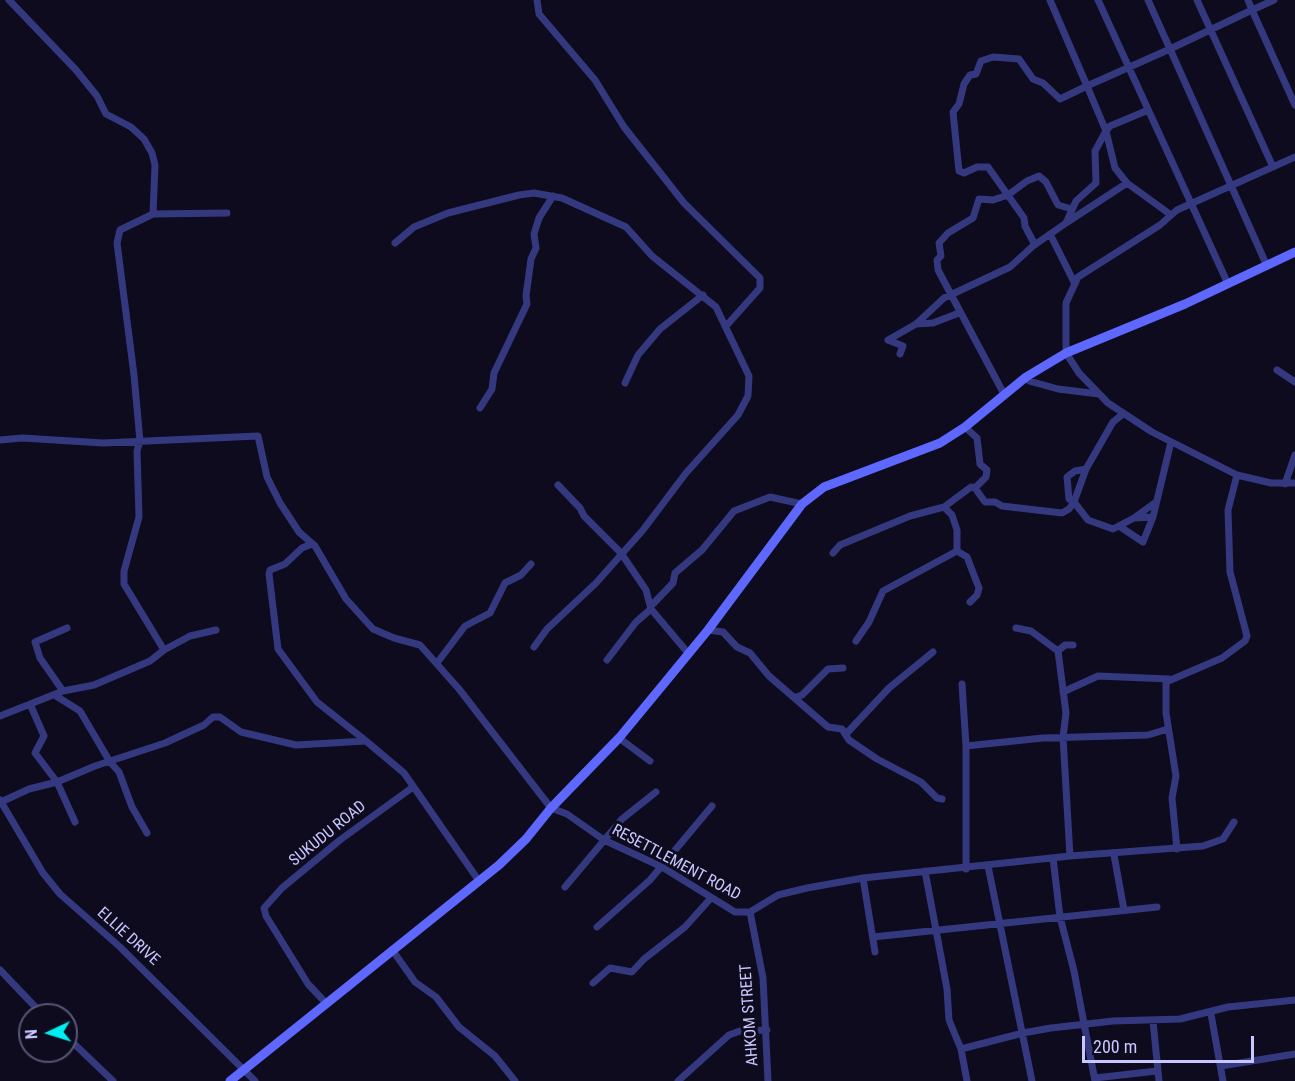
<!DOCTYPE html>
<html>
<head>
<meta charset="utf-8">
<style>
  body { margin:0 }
  #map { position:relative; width:1295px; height:1081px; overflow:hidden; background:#0d0b1d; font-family:"Roboto Condensed",sans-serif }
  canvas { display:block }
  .north { position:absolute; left:18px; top:1003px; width:60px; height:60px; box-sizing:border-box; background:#0d0b1d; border:2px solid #585677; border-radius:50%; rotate:266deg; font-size:16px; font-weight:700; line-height:24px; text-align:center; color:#c9c7ff }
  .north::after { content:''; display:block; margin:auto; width:21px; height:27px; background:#00eef2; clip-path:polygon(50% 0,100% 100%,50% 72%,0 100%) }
  .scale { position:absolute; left:1082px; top:1036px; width:172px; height:27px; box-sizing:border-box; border:3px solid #c9c7ff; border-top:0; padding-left:8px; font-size:18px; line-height:21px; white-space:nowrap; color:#c9c7ff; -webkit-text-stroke:4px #0d0b1d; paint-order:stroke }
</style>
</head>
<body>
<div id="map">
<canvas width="1295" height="1081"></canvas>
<div class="north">N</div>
<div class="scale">200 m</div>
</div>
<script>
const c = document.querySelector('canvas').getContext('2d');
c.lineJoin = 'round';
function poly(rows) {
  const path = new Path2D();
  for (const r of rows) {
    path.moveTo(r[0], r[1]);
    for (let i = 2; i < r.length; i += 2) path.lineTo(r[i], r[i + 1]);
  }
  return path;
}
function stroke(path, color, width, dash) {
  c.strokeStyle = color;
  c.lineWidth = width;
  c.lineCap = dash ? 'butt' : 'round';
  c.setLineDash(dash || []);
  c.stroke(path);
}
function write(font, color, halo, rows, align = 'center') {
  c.font = font + ' "Roboto Condensed",sans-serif';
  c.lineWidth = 6;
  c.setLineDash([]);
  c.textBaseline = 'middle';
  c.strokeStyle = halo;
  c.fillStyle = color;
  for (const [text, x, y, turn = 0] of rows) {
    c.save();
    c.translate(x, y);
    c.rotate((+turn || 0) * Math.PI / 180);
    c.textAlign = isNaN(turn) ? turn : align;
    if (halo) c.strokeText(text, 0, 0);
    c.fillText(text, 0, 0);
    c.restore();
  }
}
stroke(poly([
  [9,0,76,70,97,96,106,114,131,127,144,139,152,153,155,165,153,214],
  [537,0,539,14,595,80,624,127,684,203,760,278,760,288,727,325],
  [1050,0,1087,86,1170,49,1267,266],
  [1098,0,1228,284],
  [1148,0,1170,49,1252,10,1295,105],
  [1197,0,1273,167],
  [1248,0,1252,10,1274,0],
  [1295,157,1177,210,1160,225,1078,277,1066,303,1066,353,1079,373,1108,403,1152,432,1237,475,1271,483,1295,483],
  [1066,223,1127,183],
  [1050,234,1075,284],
  [395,243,414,227,448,213,519,195,534,193,562,198,626,227,652,256,716,307,749,376,748,396,738,415,686,473,643,530,596,583,547,629,534,647],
  [1035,245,1025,226,1024,218,988,167,977,167,964,173,959,171,953,112,959,104,964,84,970,75,976,74,981,61,993,57,1019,59,1033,79,1043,83,1060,99,1087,86,1106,131,1115,168,1127,183,1171,215],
  [916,324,944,298,1010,267,1033,246,1066,223,1076,201,1096,183,1095,151,1106,131,1110,126,1146,111],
  [888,340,916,324,933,323,959,313],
  [888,340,903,346,900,354],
  [1277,370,1295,382],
  [1026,377,1029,381,1058,389,1099,394],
  [625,383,638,355,660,329,703,295],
  [1004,394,938,270,937,260,941,256,939,243,948,233,973,218,979,199,993,200,1008,195,1027,181,1039,176,1046,182,1058,205,1072,209],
  [480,408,492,389,494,373,527,304,526,296,531,259,536,248,534,234,539,218,553,196],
  [965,427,977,438,980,464,987,470,986,477,975,488],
  [0,440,22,438,103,443,258,436,267,477,280,503,299,532,315,546,346,599,373,629,394,638,420,645,459,689,551,808,567,814,604,840,662,867,735,912,750,912,778,895,807,888,863,878,1070,856,1203,846,1223,839,1234,822],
  [1086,469,1074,502,1088,520,1113,529,1134,518,1153,517,1171,442],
  [1285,484,1295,455],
  [558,485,580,508,584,516,621,553,646,590,651,609,688,653],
  [1134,518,1156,502],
  [1119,526,1143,542,1153,517],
  [312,544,302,548,285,564,270,570,269,574,278,649,317,702,366,741],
  [957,551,967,557,979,588,977,595,970,602],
  [833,553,840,545,910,516,944,507,971,487,975,488,985,502,995,502,1002,506,1062,513,1069,509,1074,502,1069,499,1067,477,1075,471,1086,469,1113,422,1123,414],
  [651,606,673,583,675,573,702,550,734,511,770,497,802,504],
  [1016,628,1031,631,1058,651,1066,713,1063,737,1070,856],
  [708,630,723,632,737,647,750,653,769,676,828,727,842,729,849,740,877,759,921,782,937,798,942,799],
  [856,641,869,622,883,591,957,551,957,530,952,515,944,507],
  [164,650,124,584,124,571,139,517,137,451,140,441,134,375,117,243,120,230,153,214,227,213],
  [1058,651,1065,645,1073,645],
  [607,660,636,622,651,609],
  [437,663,465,626,490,613,505,583,521,575,531,564],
  [962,684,966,746,966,869],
  [63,691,94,685,150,661,164,650,190,636,216,630],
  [1063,692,1098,676,1169,679],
  [56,696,80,711,110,762,119,772,132,807,147,833],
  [796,697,802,695,828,669,843,668],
  [30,704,44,736,35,753,57,782,75,822],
  [0,716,63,691,40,658,35,642,67,628],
  [846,734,889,688,933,652],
  [619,738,650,761],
  [966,746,1043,738,1148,735,1168,729],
  [0,800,43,873,60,894,120,947,255,1081],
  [1,802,29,789,57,782,95,766,165,743,204,725,213,717,220,717,241,732,296,745,366,741,404,773,479,881],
  [1177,849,1172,798,1176,776,1166,713,1166,682,1222,658,1245,641,1247,636,1230,572,1228,510,1237,475],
  [1114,855,1124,910],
  [1053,858,1060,917,1074,971,1095,1081],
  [988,866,1032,1081],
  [925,871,947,989,949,1020,961,1049,967,1081],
  [863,878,875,952],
  [565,887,622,819,656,792],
  [750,912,763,978,768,1081],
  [597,927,650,880,712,806],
  [873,937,1157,907],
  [393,951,415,982,436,997,459,1027,495,1056,515,1081],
  [0,970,43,1015],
  [593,983,610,968,632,972,644,959,685,927,711,898],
  [325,1002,308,984,266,916,264,908,282,888,340,840,413,787],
  [1211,1014,1223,1081],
  [1153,1021,1159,1081],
  [66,1036,113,1081],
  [961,1049,1023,1033,1051,1028,1113,1021,1180,1019,1228,1007,1295,1000],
  [1221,1066,1295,1054],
  [1095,1078,1157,1071],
  [678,1081,729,1035,740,1031,767,1030]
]), '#34387e', 7);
stroke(poly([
  [230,1081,499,865,526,839,551,808,619,738,662,686,708,630,802,504,824,487,940,443,965,427,1026,377,1066,353,1185,304,1295,252]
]), '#5e68ff', 9);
write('16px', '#c9c7ff', '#0d0b1d', [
  ["SUKUDU ROAD",328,834,-39],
  ["RESETTLEMENT ROAD",676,863,28],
  ["ELLIE DRIVE",128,937,42],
  ["AHKOM STREET",750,1015,-94]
]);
</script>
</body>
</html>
